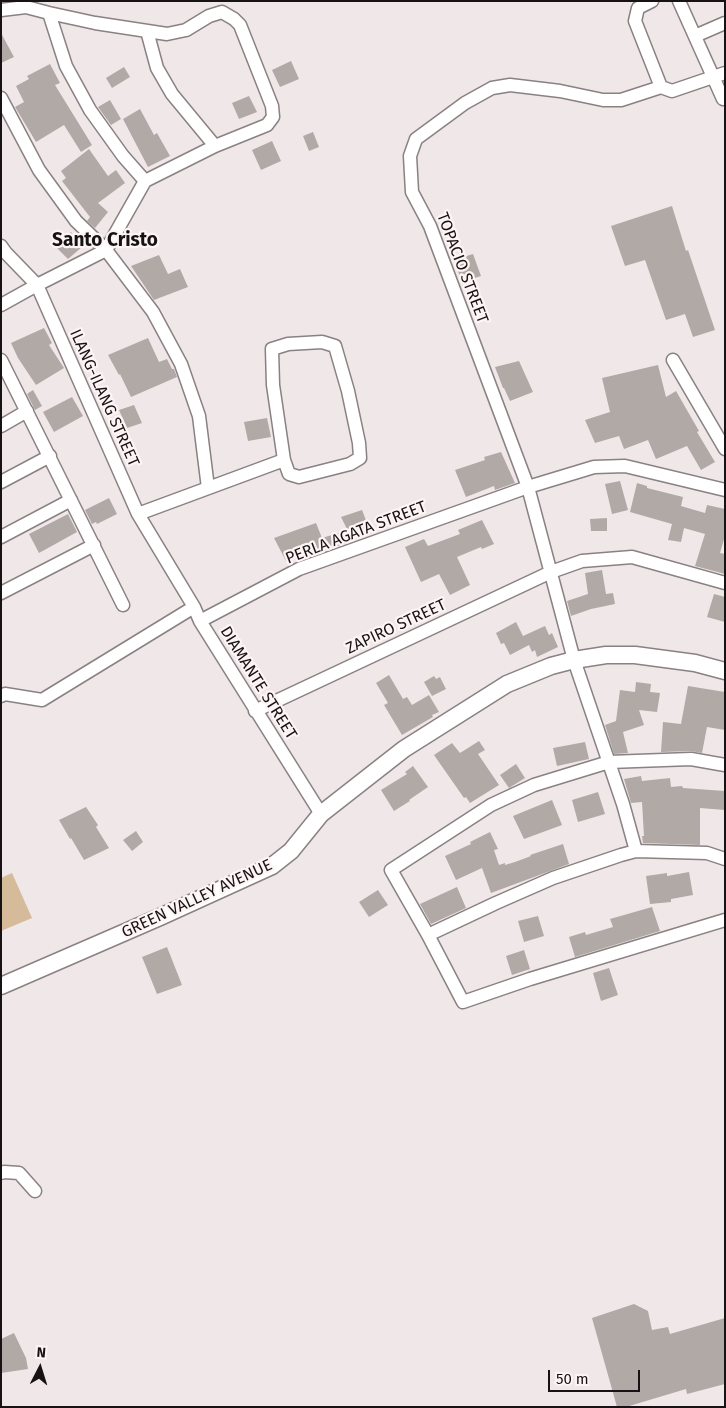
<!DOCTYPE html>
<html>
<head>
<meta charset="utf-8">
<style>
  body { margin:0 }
  #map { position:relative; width:726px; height:1408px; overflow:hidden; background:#f0e7e8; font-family:"Fira Sans",sans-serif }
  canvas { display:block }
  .frame { position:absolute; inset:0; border:2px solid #171314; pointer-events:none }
  .north { position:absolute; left:15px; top:1343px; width:50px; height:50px; -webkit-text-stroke:4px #fdf4f5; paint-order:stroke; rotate:5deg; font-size:14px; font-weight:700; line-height:20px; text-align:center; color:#171314 }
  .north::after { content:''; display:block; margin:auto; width:18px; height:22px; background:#171314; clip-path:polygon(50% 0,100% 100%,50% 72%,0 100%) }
  .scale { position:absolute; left:548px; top:1370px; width:92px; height:22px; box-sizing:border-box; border:2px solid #171314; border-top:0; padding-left:6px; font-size:15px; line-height:18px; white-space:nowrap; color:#171314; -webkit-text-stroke:4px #fdf4f5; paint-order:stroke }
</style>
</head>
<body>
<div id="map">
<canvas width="726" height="1408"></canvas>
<div class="frame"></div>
<div class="north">N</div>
<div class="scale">50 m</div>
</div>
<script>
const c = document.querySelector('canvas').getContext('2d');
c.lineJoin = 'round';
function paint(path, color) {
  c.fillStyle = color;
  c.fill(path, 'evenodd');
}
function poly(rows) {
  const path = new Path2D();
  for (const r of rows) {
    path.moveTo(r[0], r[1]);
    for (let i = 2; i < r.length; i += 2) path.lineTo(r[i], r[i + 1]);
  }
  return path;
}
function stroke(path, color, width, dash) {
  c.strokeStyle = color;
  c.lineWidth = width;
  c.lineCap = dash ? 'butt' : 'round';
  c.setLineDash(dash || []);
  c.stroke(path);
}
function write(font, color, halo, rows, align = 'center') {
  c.font = font + ' "Fira Sans",sans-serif';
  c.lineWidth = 4.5;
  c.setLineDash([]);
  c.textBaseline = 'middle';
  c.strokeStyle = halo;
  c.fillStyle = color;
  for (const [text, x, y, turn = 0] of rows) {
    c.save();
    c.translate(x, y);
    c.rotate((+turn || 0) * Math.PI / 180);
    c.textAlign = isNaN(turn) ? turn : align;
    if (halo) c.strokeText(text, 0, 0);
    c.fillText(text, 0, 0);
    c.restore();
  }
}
paint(poly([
  [12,873,32,918,1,931,1,878]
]), '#d5bb9a');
paint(poly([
  [1,33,14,57,1,63],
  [291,61,299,79,280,87,272,70],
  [50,64,60,83,55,85,92,145,81,152,64,125,36,142,15,107,24,102,16,86,29,79,27,76],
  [124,67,130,77,112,88,106,78],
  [249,96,257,112,239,119,232,103],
  [110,100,121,119,111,125,98,107],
  [140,109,154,135,157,133,170,156,148,167,123,119],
  [313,132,319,147,309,151,303,136],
  [272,141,281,161,261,170,252,150],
  [89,149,108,176,116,170,125,183,98,203,108,212,95,228,87,221,90,217,62,181,66,178,61,171],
  [672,206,686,251,688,250,715,330,693,337,685,314,666,320,645,260,625,266,611,226],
  [71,232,82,247,68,259,55,246],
  [473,254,481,276,462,282,454,260],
  [159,255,168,274,180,269,188,287,154,300,131,266],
  [44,328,52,343,49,345,64,368,36,385,18,358,11,343],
  [148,338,159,362,167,359,172,369,174,369,177,377,131,397,120,374,119,375,108,355],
  [519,361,533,392,510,401,504,388,503,388,495,367],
  [658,365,666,397,676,391,699,431,697,432,715,462,701,470,687,446,656,459,648,440,624,449,619,436,595,443,585,420,610,412,602,378],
  [33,390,42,406,35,410,27,394],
  [72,397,83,416,54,432,43,412],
  [134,405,142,423,127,428,119,410],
  [267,418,271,437,248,441,244,422],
  [501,452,515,483,495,490,494,486,466,497,455,470,485,460,484,457],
  [620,481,628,510,612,514,605,484],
  [637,483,647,486,647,488,683,497,681,506,705,513,707,505,725,509,725,536,720,553,725,554,725,574,695,566,705,534,684,528,681,542,668,540,672,524,630,512],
  [109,498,117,514,97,524,96,522,92,524,85,510],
  [362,510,369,528,350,535,341,517],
  [68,514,77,532,39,553,29,534],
  [607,518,607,531,591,531,590,519],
  [482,520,494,544,482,549,481,547,457,557,470,585,450,595,439,574,421,582,405,547,424,539,428,546,460,534,458,530],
  [316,523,322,538,345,531,351,542,338,546,337,544,311,553,310,551,286,561,274,538],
  [602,570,606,594,613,593,615,604,591,609,571,616,567,601,588,594,585,573],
  [714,594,725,597,725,622,707,617],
  [516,622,523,636,545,626,549,635,552,633,558,647,537,657,535,650,532,652,529,645,510,655,504,643,501,644,496,633],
  [389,675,403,699,407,697,412,705,429,695,439,712,432,715,433,717,402,735,384,705,388,703,376,683],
  [434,676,436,679,440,677,446,689,432,696,424,682],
  [636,682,651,684,650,692,660,693,657,712,639,710,644,725,623,732,628,753,614,754,605,725,616,721,620,690,635,692],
  [688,686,725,692,725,730,707,727,702,753,691,751,661,752,663,722,681,724],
  [479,741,485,750,478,754,499,785,470,803,466,797,464,798,434,755,452,743,460,753],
  [585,742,589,759,557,766,553,748],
  [516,764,525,778,509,788,500,775],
  [413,766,428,787,409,800,410,801,394,811,381,790,407,774,405,772],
  [641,776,642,781,670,778,671,787,682,786,683,788,725,791,725,810,700,808,700,845,643,843,642,836,644,836,642,802,631,803,624,779],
  [598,792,605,814,578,822,572,800],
  [552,800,562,825,524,839,513,816],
  [86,807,98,825,96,827,109,848,84,860,71,838,70,839,59,820],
  [136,831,143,842,132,851,123,840],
  [490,832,498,849,494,850,499,865,505,863,505,865,515,862,531,856,530,855,563,844,569,864,491,893,482,868,456,880,445,856,471,844,470,842],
  [689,872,693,895,671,899,671,902,650,904,646,876,667,873,667,876],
  [457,887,466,908,431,924,420,904],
  [378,890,388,905,369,917,359,902],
  [652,907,660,931,575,957,569,937,585,932,586,935,613,927,610,919],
  [538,916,544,936,524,942,518,921],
  [167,947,182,985,157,994,142,957],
  [524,950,530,969,512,975,506,956],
  [609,968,618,995,601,1001,593,973],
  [634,1304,648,1311,652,1330,668,1327,670,1334,725,1318,725,1384,687,1394,686,1389,626,1407,617,1407,592,1318],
  [14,1333,26,1358,28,1369,1,1373,1,1339]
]), '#b1a9a6');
const minor = poly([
  [652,1,638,8,635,21,661,87,672,91,725,73],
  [679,1,723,99],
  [1,10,26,7,49,13,95,23,167,34,186,30,209,16,222,12,234,19,240,25,272,106,273,117,267,125,215,146,145,181,106,250,37,285,1,305],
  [49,13,66,66,90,110,123,156,145,181],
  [147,31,157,68,172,94,215,146],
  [695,36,725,23],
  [1,98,39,170,76,221,106,250,153,312,181,364,199,416,208,488],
  [1,246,6,253,37,285,138,514,194,607,200,621,321,814],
  [322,342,335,346,348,391,359,443,360,458,350,464,299,477,289,474,284,460,273,385,272,349,288,344,322,342],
  [1,360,123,605],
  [673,360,725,449],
  [1,426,27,411],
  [1,482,50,456],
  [138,514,284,460],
  [1,537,71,500],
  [1,593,94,545],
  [200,621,299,569,528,487,594,467,625,466,725,490],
  [1,696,5,694,42,700,194,607],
  [255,711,551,572,582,561,632,557,725,583],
  [725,765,691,759,609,762,534,785,491,805,391,870,428,935,463,1002,530,979,725,920],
  [636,851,623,804,574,660,528,487,430,226,412,192,410,156,416,139,465,103,492,88,510,85,560,91,603,100,621,100,661,87],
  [428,935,496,903,553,878,621,855,636,851,707,853,725,859],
  [1,1173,4,1172,19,1173,35,1191]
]);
const tertiary = poly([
  [1,986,160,917,272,866,291,851,321,814,404,749,507,684,551,666,574,660,606,655,635,655,695,663,725,671]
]);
stroke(minor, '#898182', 15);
stroke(tertiary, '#898182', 19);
stroke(minor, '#fff', 12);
stroke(tertiary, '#fff', 16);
write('16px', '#171314', '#fdf4f5', [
  ["TOPACIO STREET",462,268,69],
  ["ILANG-ILANG STREET",104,398,66],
  ["PERLA AGATA STREET",356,533,-21],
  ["ZAPIRO STREET",396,627,-25],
  ["DIAMANTE STREET",258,683,58],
  ["GREEN VALLEY AVENUE",197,899,-25]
]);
write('bold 19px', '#171314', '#fdf4f5', [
  ["Santo Cristo",105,241]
]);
</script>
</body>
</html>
